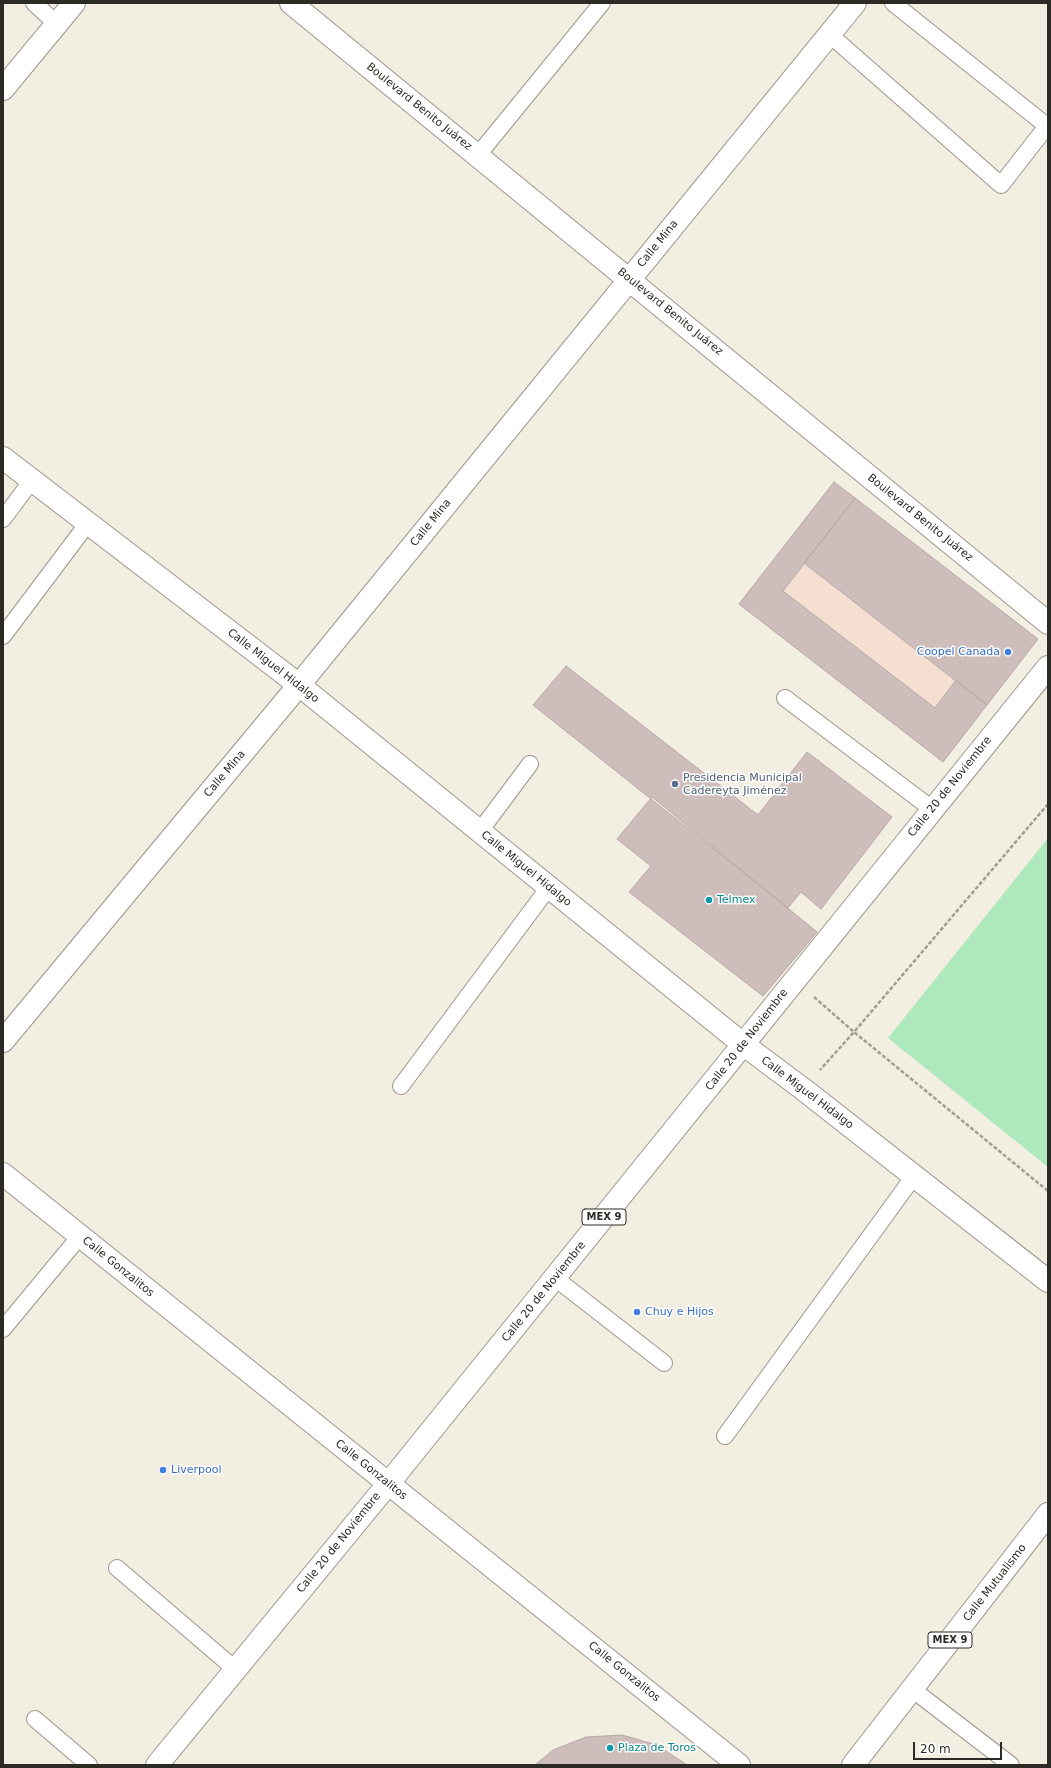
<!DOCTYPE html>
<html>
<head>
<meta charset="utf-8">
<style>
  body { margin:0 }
  #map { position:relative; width:1051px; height:1768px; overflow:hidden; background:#f2eee1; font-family:"DejaVu Sans",sans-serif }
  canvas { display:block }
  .frame { position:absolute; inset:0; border:4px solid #2b2a25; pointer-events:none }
  .scale { position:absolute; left:913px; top:1742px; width:89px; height:18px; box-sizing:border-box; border:2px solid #2b2a25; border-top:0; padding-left:5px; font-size:12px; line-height:14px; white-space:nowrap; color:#2b2a25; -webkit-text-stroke:3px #fff; paint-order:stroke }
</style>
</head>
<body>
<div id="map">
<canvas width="1051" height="1768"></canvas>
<div class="frame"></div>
<div class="scale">20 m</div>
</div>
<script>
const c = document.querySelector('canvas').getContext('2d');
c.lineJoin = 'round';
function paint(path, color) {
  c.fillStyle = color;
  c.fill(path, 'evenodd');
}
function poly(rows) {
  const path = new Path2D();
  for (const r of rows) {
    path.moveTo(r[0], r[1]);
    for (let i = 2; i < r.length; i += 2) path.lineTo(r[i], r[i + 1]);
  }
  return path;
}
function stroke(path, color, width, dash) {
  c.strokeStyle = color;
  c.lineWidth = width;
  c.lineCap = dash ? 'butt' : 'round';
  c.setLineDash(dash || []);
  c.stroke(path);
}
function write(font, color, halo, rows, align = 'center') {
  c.font = font + ' "DejaVu Sans",sans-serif';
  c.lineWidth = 3;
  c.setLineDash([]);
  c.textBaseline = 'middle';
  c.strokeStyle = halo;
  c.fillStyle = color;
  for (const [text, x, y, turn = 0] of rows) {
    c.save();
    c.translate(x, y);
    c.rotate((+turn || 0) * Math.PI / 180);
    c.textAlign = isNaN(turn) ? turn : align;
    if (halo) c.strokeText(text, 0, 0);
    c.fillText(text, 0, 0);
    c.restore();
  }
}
paint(poly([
  [834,482,1038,639,943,762,739,604]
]), '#f4dfd1');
paint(poly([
  [1048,838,1048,1167,888,1038]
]), '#aee8bd');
const building = poly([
  [834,482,855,498,783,591,935,708,956,680,987,705,943,762,739,604,834,482],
  [855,498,1038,639,987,705,804,563,855,498],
  [566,666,758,815,807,752,892,817,821,909,801,892,788,908,533,705,566,666],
  [652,797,817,932,763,996,629,892,651,866,617,839,652,797],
  [622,1735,657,1745,687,1765,535,1765,553,1750,586,1737,622,1735]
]);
paint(building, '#cdbebc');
stroke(building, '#b7a8a6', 1);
const service = poly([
  [34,3,57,24],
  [893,3,1047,126,1048,124],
  [829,34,1001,185,1047,126],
  [478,155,602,3],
  [3,519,32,480],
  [3,636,88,523],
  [785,698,932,809],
  [480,831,530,764],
  [401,1086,549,887],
  [555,1278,664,1363],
  [3,1329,80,1236],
  [725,1436,914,1176],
  [117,1568,235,1669],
  [912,1689,1011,1765],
  [35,1719,89,1765]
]);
const minor = poly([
  [3,89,74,3],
  [3,1041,299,685,855,3],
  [3,1174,739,1765]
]);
const tertiary = poly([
  [291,3,1048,623],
  [3,458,299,685,744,1045,803,1089,1048,1281]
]);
const primary = poly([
  [157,1765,388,1484,1048,667],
  [853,1765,1048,1514]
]);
stroke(service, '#9a968a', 18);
stroke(minor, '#9a968a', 24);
stroke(tertiary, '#9a968a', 24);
stroke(primary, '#9a968a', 24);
stroke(poly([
  [1048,804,854,1032,1048,1191],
  [814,997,854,1032,820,1070]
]), '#a09d94', 2.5, [4, 2]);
stroke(service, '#fff', 16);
stroke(minor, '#fff', 22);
stroke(tertiary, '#fff', 22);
stroke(primary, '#fff', 22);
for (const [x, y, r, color] of [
  [1008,652,4,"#3f7fe0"],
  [675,784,4,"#5c6f8a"],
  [709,900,4,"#0f9aa8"],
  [637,1312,4,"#3f7fe0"],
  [163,1470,4,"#3f7fe0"],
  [610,1748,4,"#0f9aa8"]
]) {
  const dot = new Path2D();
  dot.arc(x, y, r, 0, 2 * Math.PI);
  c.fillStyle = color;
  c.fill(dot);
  stroke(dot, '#fff', 1.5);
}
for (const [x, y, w] of [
  [604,1217,44],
  [950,1640,44]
]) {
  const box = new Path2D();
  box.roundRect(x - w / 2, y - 8, w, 16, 3);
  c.fillStyle = '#fff';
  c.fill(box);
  stroke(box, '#2b2a25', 1);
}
write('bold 10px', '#2b2a25', null, [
  ["MEX 9",604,1217],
  ["MEX 9",950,1640]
]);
write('11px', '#2b2a25', '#fff', [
  ["Boulevard Benito Juárez",419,107,39],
  ["Calle Mina",658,244,-51],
  ["Boulevard Benito Juárez",670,312,39],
  ["Boulevard Benito Juárez",920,518,39],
  ["Calle Mina",431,523,-51],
  ["Calle Miguel Hidalgo",273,666,38],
  ["Calle Mina",225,774,-50],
  ["Calle 20 de Noviembre",950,787,-51],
  ["Calle Miguel Hidalgo",526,869,39],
  ["Calle 20 de Noviembre",747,1040,-52],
  ["Calle Miguel Hidalgo",807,1093,37],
  ["Calle Gonzalitos",118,1267,39],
  ["Calle 20 de Noviembre",544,1292,-51],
  ["Calle Gonzalitos",371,1470,39],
  ["Calle 20 de Noviembre",339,1543,-51],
  ["Calle Mutualismo",995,1583,-52],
  ["Calle Gonzalitos",624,1672,39]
]);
write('11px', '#366cbe', '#fff', [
  ["Coopel Canada",1000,652,"right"],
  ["Chuy e Hijos",645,1312],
  ["Liverpool",171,1470]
], 'left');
write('11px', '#4e5e75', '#fff', [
  ["Presidencia Municipal",683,778],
  ["Cadereyta Jiménez",683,791]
], 'left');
write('11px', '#0d838f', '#fff', [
  ["Telmex",717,900],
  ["Plaza de Toros",618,1748]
], 'left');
</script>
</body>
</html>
